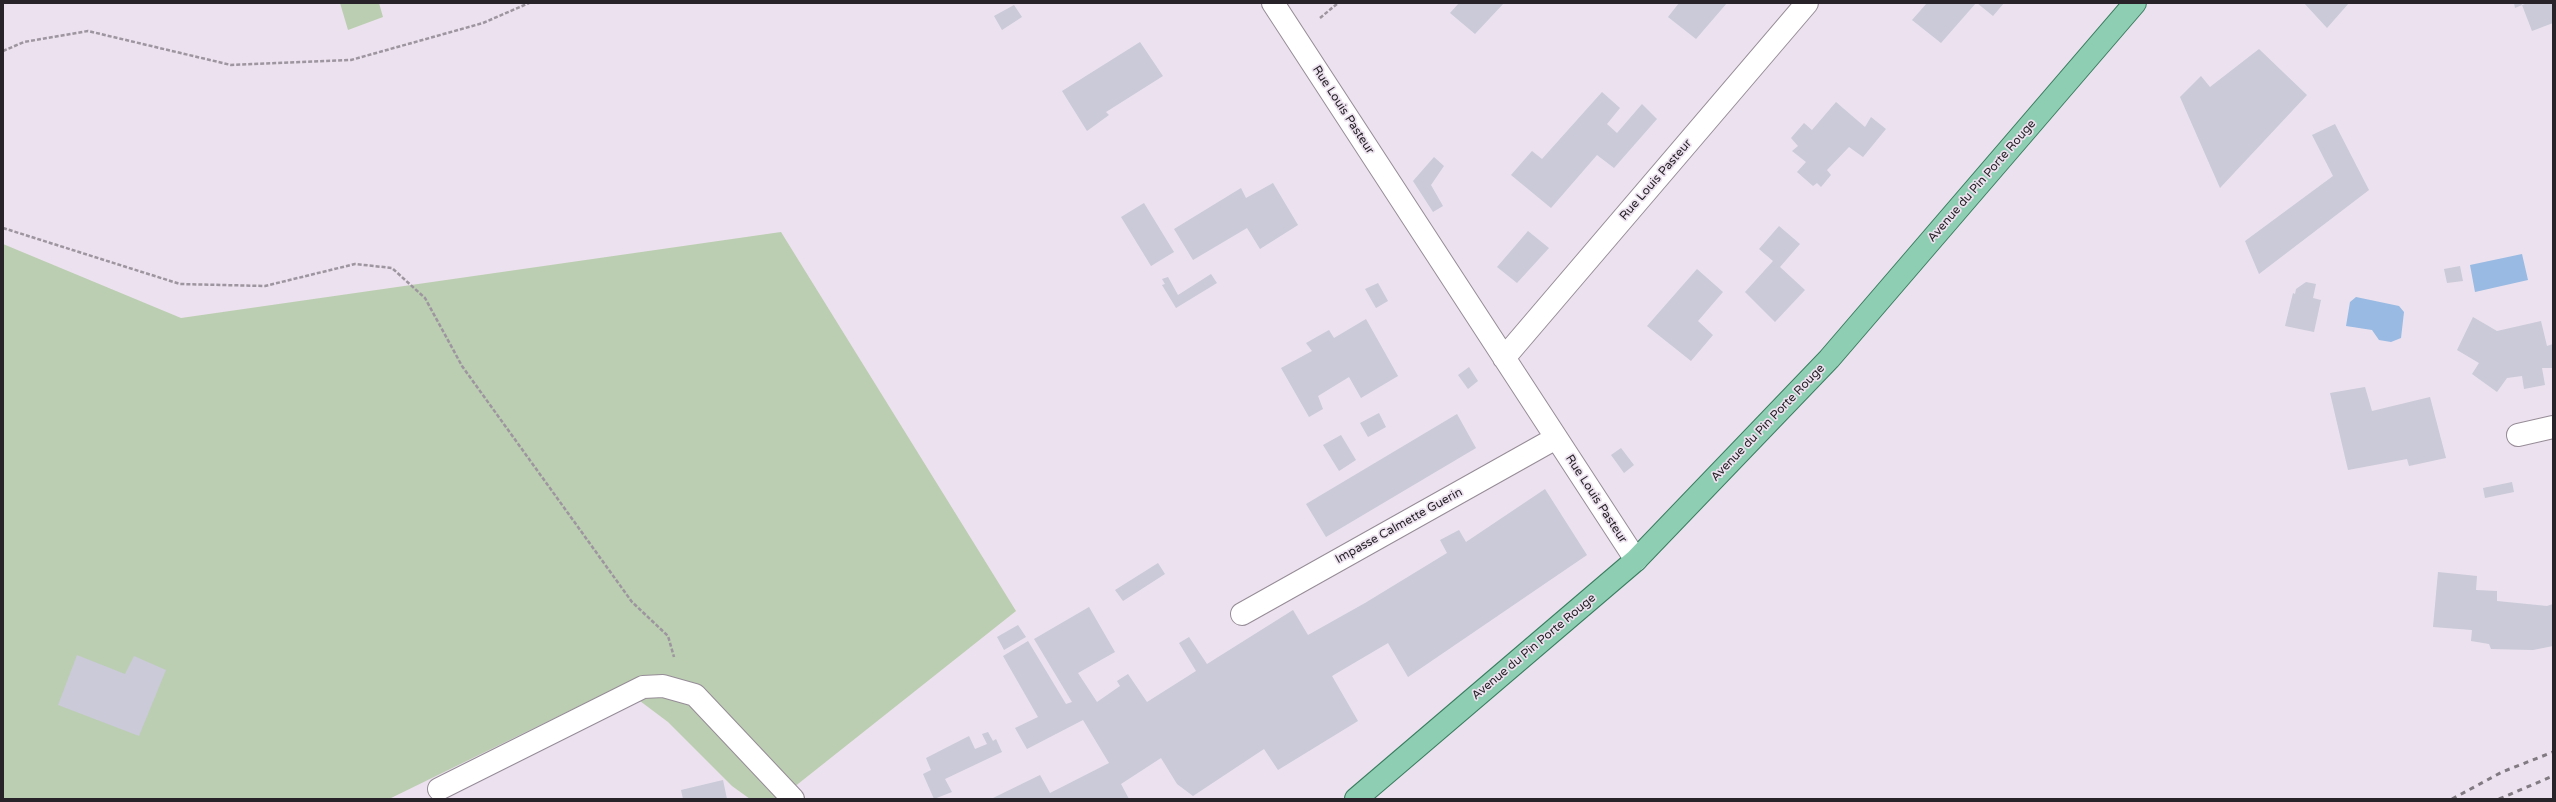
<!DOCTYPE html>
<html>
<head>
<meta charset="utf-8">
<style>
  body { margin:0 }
  #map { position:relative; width:2556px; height:802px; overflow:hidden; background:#ece1ee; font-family:"Varela Round",sans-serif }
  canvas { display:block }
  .frame { position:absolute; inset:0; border:4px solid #272328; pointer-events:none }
</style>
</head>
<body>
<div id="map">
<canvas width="2556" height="802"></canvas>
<div class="frame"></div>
</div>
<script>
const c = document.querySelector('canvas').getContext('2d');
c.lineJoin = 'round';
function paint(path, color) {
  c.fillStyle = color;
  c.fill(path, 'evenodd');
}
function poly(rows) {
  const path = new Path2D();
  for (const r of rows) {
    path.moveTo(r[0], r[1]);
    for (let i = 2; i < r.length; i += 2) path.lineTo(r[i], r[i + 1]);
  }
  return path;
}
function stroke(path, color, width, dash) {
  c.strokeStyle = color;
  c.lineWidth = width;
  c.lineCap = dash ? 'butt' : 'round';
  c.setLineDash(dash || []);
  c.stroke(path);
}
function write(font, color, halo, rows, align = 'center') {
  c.font = font + ' "Varela Round",sans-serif';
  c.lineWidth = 3.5;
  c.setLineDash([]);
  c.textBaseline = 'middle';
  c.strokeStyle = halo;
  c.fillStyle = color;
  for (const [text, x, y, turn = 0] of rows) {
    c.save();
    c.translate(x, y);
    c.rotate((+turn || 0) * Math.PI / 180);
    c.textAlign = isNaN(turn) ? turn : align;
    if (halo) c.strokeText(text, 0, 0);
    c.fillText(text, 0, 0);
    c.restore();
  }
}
paint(poly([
  [340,3,379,3,383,17,348,30],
  [781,232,1016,611,779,799,750,799,732,786,668,722,620,686,389,799,3,799,3,244,181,318]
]), '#bbceb1');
paint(poly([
  [2522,254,2528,280,2475,292,2470,265],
  [2356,297,2399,306,2404,312,2401,338,2391,342,2379,340,2372,330,2346,326,2350,302]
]), '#98bae3');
paint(poly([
  [1459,3,1504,3,1475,34,1450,13],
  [1679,3,1727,3,1696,39,1668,17],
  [1927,3,1976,3,1941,43,1912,20],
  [1977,3,2004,3,1993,16],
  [2304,3,2349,3,2327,28],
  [2514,3,2521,3,2522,5,2515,8],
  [2528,3,2553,3,2553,23,2532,31,2522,5],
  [1014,5,1022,17,1002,30,994,16],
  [1140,42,1163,76,1106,112,1109,115,1087,131,1062,91],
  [2259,49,2307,95,2220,188,2180,97,2201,76,2210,87],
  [1602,92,1620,108,1607,124,1617,133,1642,104,1657,119,1614,168,1597,155,1551,208,1511,175,1532,151,1542,159],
  [1836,102,1865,127,1871,117,1886,129,1863,157,1849,147,1827,170,1831,175,1821,187,1817,183,1813,186,1797,172,1806,162,1792,151,1798,146,1791,138,1804,123,1812,130],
  [2335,124,2369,190,2259,274,2245,241,2333,176,2312,135],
  [1434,157,1444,166,1431,185,1443,206,1433,212,1413,181],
  [1273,183,1298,225,1260,249,1247,228,1193,260,1174,229,1241,188,1246,198],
  [1144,203,1174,252,1151,266,1121,217],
  [1779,226,1800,244,1780,267,1805,290,1775,322,1745,292,1773,261,1759,249],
  [1528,231,1549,248,1517,283,1497,267],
  [2460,266,2463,281,2447,283,2444,269],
  [1697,269,1723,292,1698,321,1713,335,1691,361,1647,326],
  [1211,274,1217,283,1176,308,1162,285,1165,284,1162,279,1168,277,1178,295],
  [2306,282,2316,284,2313,298,2321,300,2314,332,2285,326,2293,293,2295,294,2296,289],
  [1378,283,1388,301,1376,308,1365,289],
  [2473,317,2497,331,2541,321,2547,346,2553,344,2553,368,2542,368,2545,385,2524,389,2522,376,2507,378,2497,392,2472,374,2479,363,2457,350],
  [1366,319,1398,376,1361,398,1349,377,1318,396,1323,409,1309,417,1281,368,1312,351,1306,343,1329,330,1334,338],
  [1469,367,1478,381,1468,389,1458,375],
  [2365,387,2372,411,2430,397,2446,458,2409,466,2407,459,2348,470,2330,393],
  [1379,413,1386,427,1368,437,1360,423],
  [1457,414,1476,448,1326,537,1306,504],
  [1341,435,1356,460,1339,471,1323,445],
  [1621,448,1634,465,1624,473,1611,455],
  [2512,482,2514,492,2485,498,2483,488],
  [1545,489,1587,555,1408,677,1388,643,1332,676,1358,721,1278,770,1264,749,1193,796,1177,784,1161,758,1121,784,1129,799,991,799,1040,775,1050,793,1109,763,1083,720,1027,749,1015,728,1038,717,1003,656,1028,641,1066,704,1072,702,1034,639,1089,607,1115,652,1078,673,1097,702,1120,686,1117,681,1128,674,1147,702,1196,671,1179,643,1189,637,1207,664,1293,610,1308,635,1365,603,1447,553,1440,540,1459,530,1466,542],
  [1158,563,1165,574,1123,601,1115,590],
  [2438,572,2477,576,2476,590,2497,591,2497,601,2547,606,2553,604,2553,646,2533,650,2491,649,2489,644,2471,641,2472,630,2433,627],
  [1018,625,1026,637,1004,650,997,637],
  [77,655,125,674,134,656,166,670,139,736,58,705],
  [988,732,993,741,996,739,1002,752,945,779,952,792,934,799,923,774,931,770,926,758,969,736,975,749,987,744,982,734],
  [723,780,727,799,683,799,681,790]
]), '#cacad8');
const minor = poly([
  [1273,3,1636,560],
  [1504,358,1807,3],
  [2518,435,2553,427],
  [1242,614,1556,438],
  [439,789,643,687,663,686,695,695,793,799]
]);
const major = poly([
  [1356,799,1636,560,1829,359,2135,3]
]);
stroke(minor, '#968c97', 24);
stroke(major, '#397d60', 24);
stroke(poly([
  [1320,18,1338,3],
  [3,51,24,42,88,31,231,65,351,60,483,23,529,3],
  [3,228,180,284,265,286,355,264,392,268,425,298,462,366,632,602,668,636,674,657]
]), '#9d959f', 2.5, [4, 2]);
stroke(minor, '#fff', 22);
stroke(major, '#8eceb2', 22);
stroke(poly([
  [2452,799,2502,772,2553,752],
  [2499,799,2553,776]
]), '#817a82', 3, [5, 5]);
write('12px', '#272328', '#ece1ee', [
  ["Rue Louis Pasteur",1343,110,57],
  ["Rue Louis Pasteur",1656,180,-49],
  ["Avenue du Pin Porte Rouge",1982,181,-49],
  ["Avenue du Pin Porte Rouge",1768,423,-46],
  ["Rue Louis Pasteur",1596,499,57],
  ["Impasse Calmette Guerin",1399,526,-29],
  ["Avenue du Pin Porte Rouge",1534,647,-40]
]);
</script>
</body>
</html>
